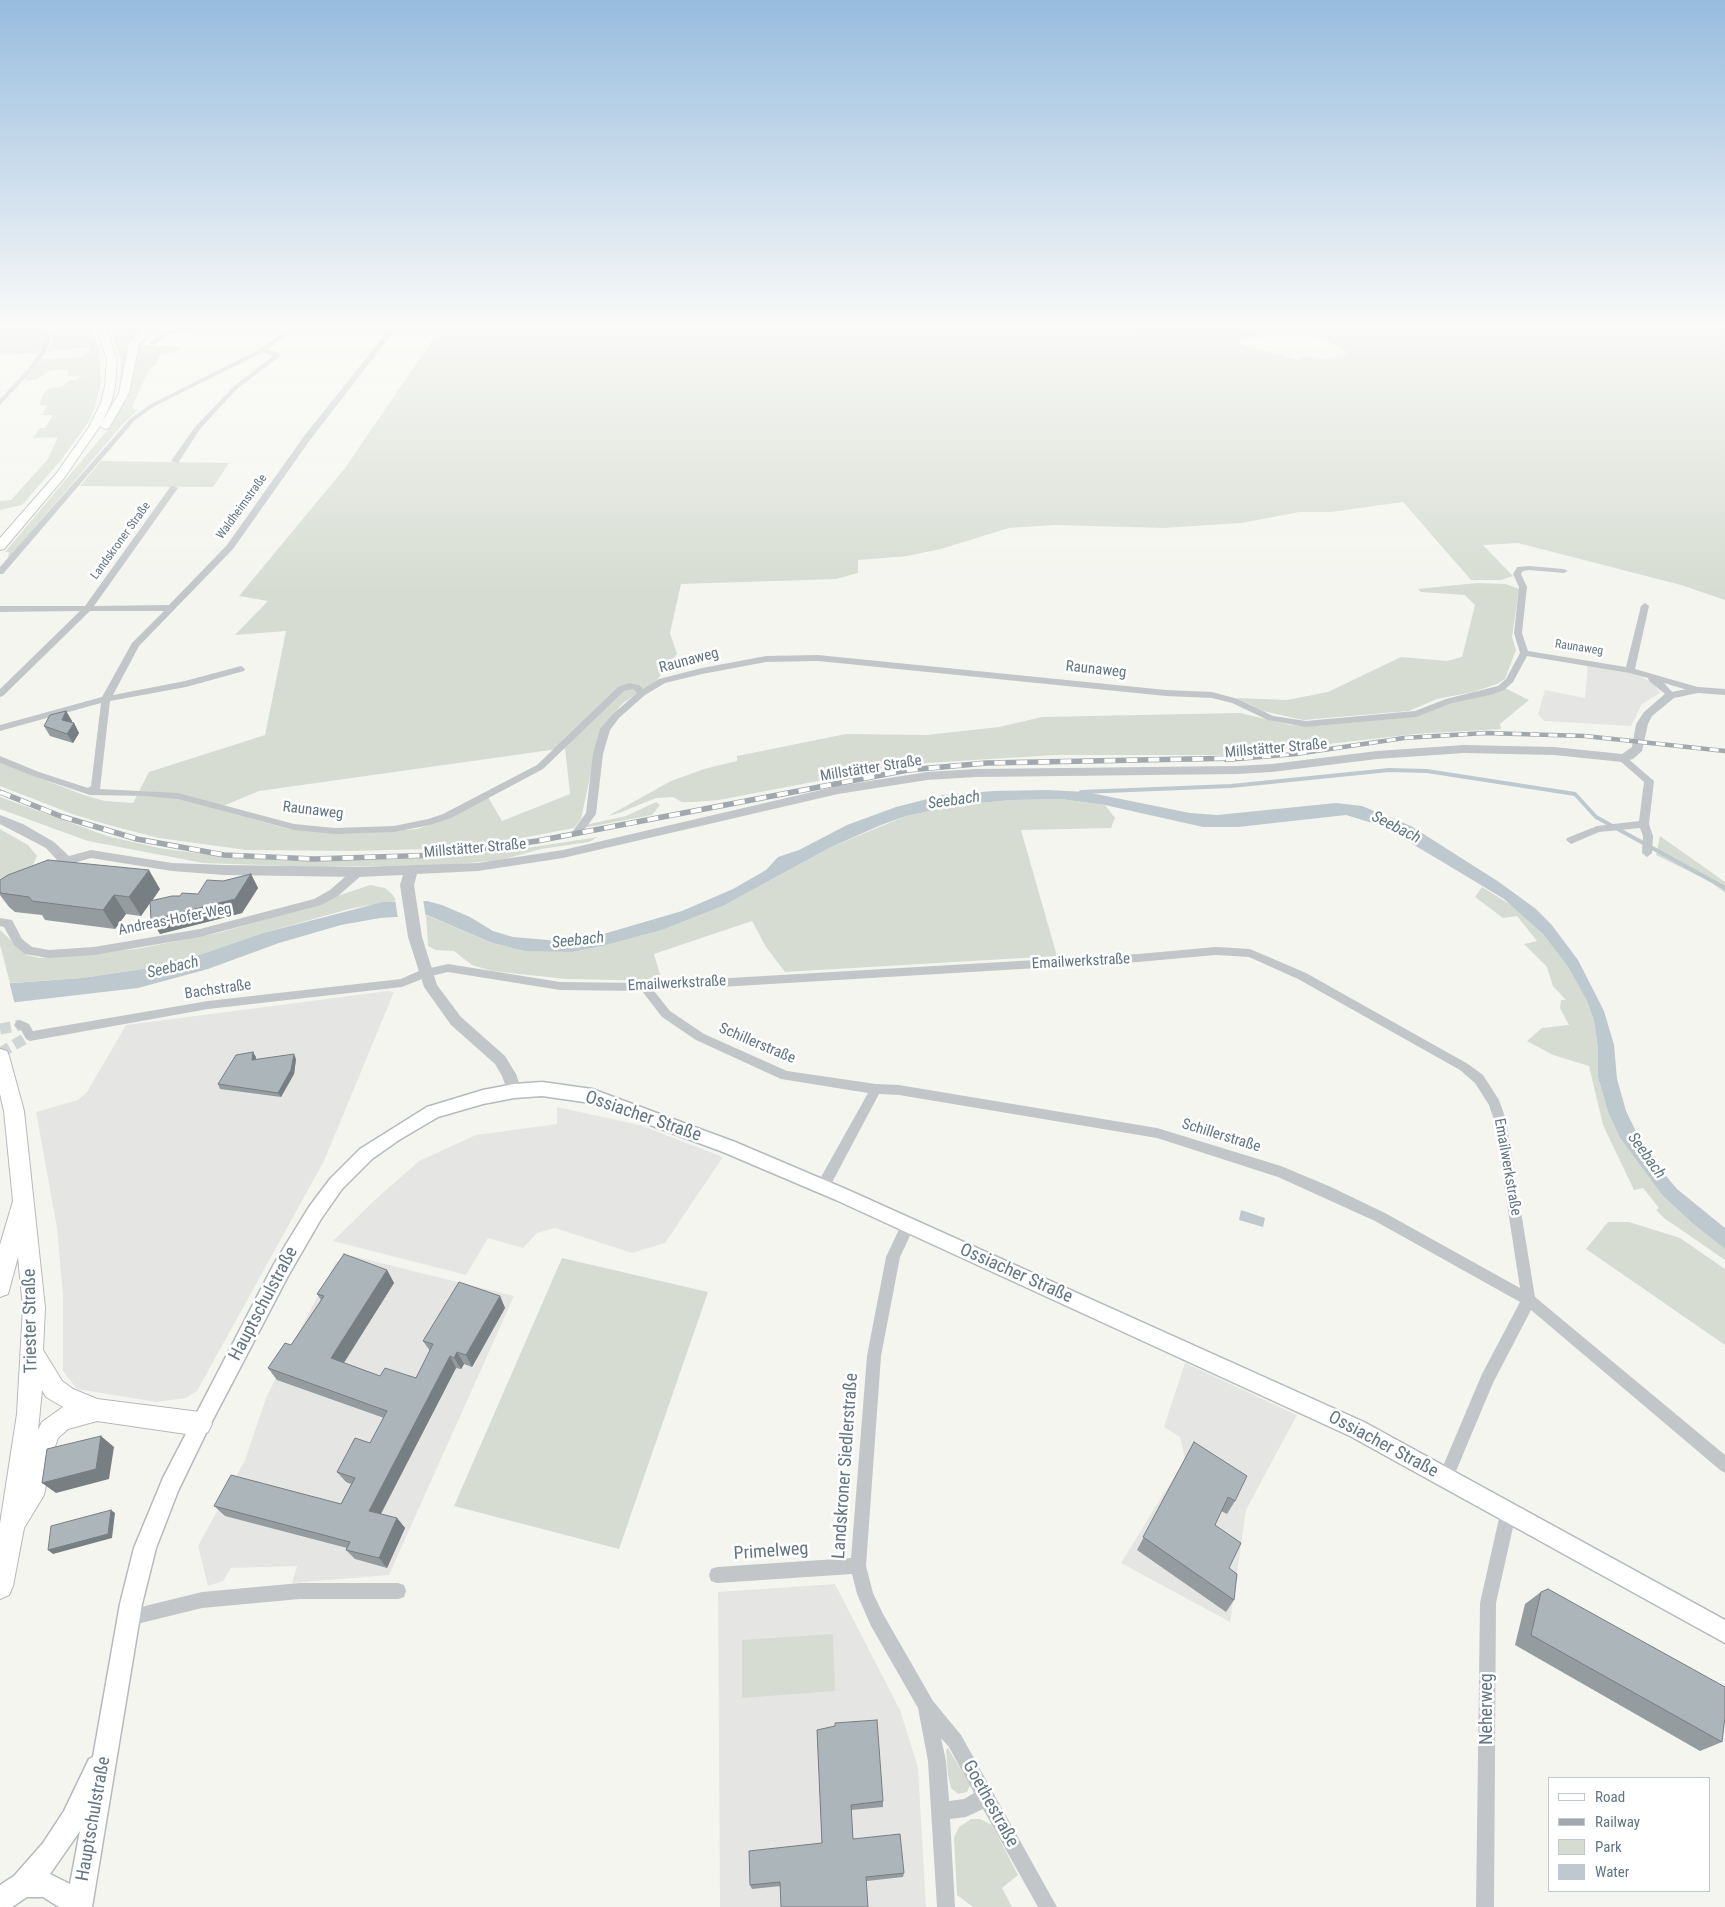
<!DOCTYPE html>
<html>
<head>
<meta charset="utf-8">
<style>
  body { margin:0 }
  #map { position:relative; width:1725px; height:1907px; overflow:hidden; background:#f5f5f0; font-family:"Roboto Condensed",sans-serif }
  canvas { display:block }
  .legend { position:absolute; left:1548px; top:1777px; width:162px; height:115px; box-sizing:border-box; background:#fff; border:1px solid #c0c8ce; margin:0; padding:6px 9px; list-style:none; font-size:15px; color:#627584 }
  .legend li { display:flex; align-items:center; gap:10px; height:25px }
  .legend b { width:25px; border:1px solid #c0c8ce }
</style>
</head>
<body>
<div id="map">
<canvas width="1725" height="1907"></canvas>
<ul class="legend">
<li><b style="height:6px;background:#fff"></b>Road</li>
<li><b style="height:6px;background:#a2a9ae"></b>Railway</li>
<li><b style="height:14px;background:#d6dcd1"></b>Park</li>
<li><b style="height:14px;background:#bdc9ce"></b>Water</li>
</ul>
</div>
<script>
const c = document.querySelector('canvas').getContext('2d');
c.lineJoin = 'round';
function paint(path, color) {
  c.fillStyle = color;
  c.fill(path, 'evenodd');
}
function poly(rows) {
  const path = new Path2D();
  for (const r of rows) {
    path.moveTo(r[0], r[1]);
    for (let i = 2; i < r.length; i += 2) path.lineTo(r[i], r[i + 1]);
  }
  return path;
}
function stroke(path, color, width, dash) {
  c.strokeStyle = color;
  c.lineWidth = width;
  c.lineCap = dash ? 'butt' : 'round';
  c.setLineDash(dash || []);
  c.stroke(path);
}
function write(font, color, halo, rows, align = 'center') {
  c.font = font + ' "Roboto Condensed",sans-serif';
  c.lineWidth = 5;
  c.setLineDash([]);
  c.textBaseline = 'middle';
  c.strokeStyle = halo;
  c.fillStyle = color;
  for (const [text, x, y, turn = 0] of rows) {
    c.save();
    c.translate(x, y);
    c.rotate((+turn || 0) * Math.PI / 180);
    c.textAlign = isNaN(turn) ? turn : align;
    if (halo) c.strokeText(text, 0, 0);
    c.fillText(text, 0, 0);
    c.restore();
  }
}
paint(poly([
  [1588,663,1640,676,1654,684,1660,693,1642,704,1631,726,1544,721,1538,714,1545,690,1585,698],
  [388,991,394,992,324,1161,197,1391,186,1398,156,1402,77,1389,63,1371,63,1296,57,1228,36,1112,78,1100,87,1092,126,1025],
  [557,1107,640,1125,723,1157,665,1243,632,1253,555,1228,537,1233,523,1248,488,1238,466,1275,333,1241,377,1198,419,1161,476,1135,557,1124],
  [353,1256,514,1296,389,1575,292,1583,297,1566,231,1568,223,1581,208,1586,198,1546,245,1460,266,1398,297,1335,336,1262],
  [1185,1363,1297,1415,1246,1510,1230,1622,1121,1563,1185,1459,1180,1437,1164,1427],
  [835,1584,900,1710,918,1767,926,1907,720,1907,718,1592]
]), '#e5e6e4');
paint(poly([
  [28,326,90,326,99,346,101,381,95,407,88,423,61,460,22,505,0,510,0,501,11,500,48,459,58,437,33,438,40,428,45,428,53,415,42,415,47,406,40,405,43,394,50,388,62,387,70,380,77,380,81,376,68,376,68,370,51,370,36,380,25,380,42,359,83,357,91,347,47,352,52,340,51,331],
  [110,326,147,326,129,346,123,382,119,394,121,360],
  [155,326,164,326,145,339,142,345,181,347,177,352,159,356,156,365,151,367,143,382,132,408,138,410,123,424,8,559,9,552,5,552,109,428,127,393,136,346],
  [442,326,1725,326,1725,600,1681,585,1518,543,1483,545,1513,576,1501,580,1471,580,1403,502,1331,512,1299,512,1242,523,1163,528,1055,525,1009,528,941,549,907,556,858,560,858,573,836,579,681,584,670,633,677,654,656,681,623,703,600,731,581,819,574,828,501,842,432,849,350,851,246,850,159,838,116,827,75,815,0,786,0,763,84,795,105,801,133,803,149,772,265,735,286,631,235,635,268,601,239,596,345,468],
  [1269,332,1310,334,1341,348,1348,355,1323,359,1306,356,1299,360,1240,344,1238,341],
  [565,748,570,794,502,821,488,797,441,821,417,829,377,832,289,829,216,809,259,791],
  [24,329,36,330,44,334,45,339,38,353,0,355,0,332],
  [101,461,229,463,213,487,80,486],
  [1477,583,1506,584,1519,589,1512,637,1516,650,1505,679,1497,684,1473,692,1437,699,1409,711,1303,720,1263,711,1237,698,1287,700,1328,692,1401,657,1447,661,1462,657,1475,605,1465,595,1421,592,1418,589],
  [1505,688,1529,700,1500,724,1501,729,1415,734,1232,755,1055,755,926,763,891,767,719,800,694,802,682,802,673,797,656,798,619,813,608,816,671,781,704,769,737,761,737,756,846,734,927,735,999,727,1042,717,1240,713,1291,725,1315,726,1391,719],
  [0,797,107,836,159,848,217,856,289,861,409,859,514,850,598,837,589,842,541,849,501,860,447,865,319,867,203,863,88,841,0,809],
  [1061,799,1105,805,1115,818,1111,828,1021,830,1057,956,785,972,766,947,752,921,654,954,662,981,566,979,492,971,472,965,454,951,436,950,428,946,426,915,490,942,546,951,572,952,603,946,662,930,723,906,831,847,906,816,958,805,1013,800],
  [656,802,660,805,652,815,583,828,585,825,626,816],
  [0,829,28,845,37,856,33,865,16,874,0,879],
  [1660,836,1725,882,1725,893,1711,882,1656,855],
  [370,885,385,888,393,895,396,901,353,908,263,933,170,965,82,978,10,983,0,945,0,930,27,955,40,958,136,949,218,933,285,914],
  [1482,887,1514,907,1543,934,1568,967,1587,1001,1594,1021,1598,1048,1598,1077,1608,1112,1620,1138,1662,1195,1692,1223,1725,1249,1725,1260,1664,1218,1656,1210,1659,1208,1643,1188,1634,1190,1603,1125,1589,1066,1553,1055,1527,1041,1542,1028,1569,1025,1560,1008,1561,1000,1566,1000,1553,986,1547,967,1524,944,1537,941,1517,916,1503,918,1475,897],
  [1608,1222,1629,1222,1680,1238,1725,1269,1725,1345,1586,1249],
  [562,1258,708,1292,619,1549,454,1506],
  [833,1634,835,1691,742,1698,742,1640],
  [948,1748,970,1785,967,1792,958,1794,951,1788,948,1775,946,1750],
  [971,1819,980,1819,992,1825,1018,1875,1002,1888,1012,1907,973,1907,957,1895,954,1837,959,1827]
]), '#d6dcd1');
paint(poly([
  [1048,790,1086,792,1190,813,1217,815,1336,803,1362,806,1411,826,1499,882,1536,909,1551,924,1578,960,1604,1011,1614,1045,1617,1079,1626,1111,1646,1152,1677,1189,1725,1228,1725,1249,1692,1223,1662,1195,1620,1138,1608,1112,1598,1077,1598,1048,1594,1021,1587,1001,1568,967,1543,934,1504,899,1446,864,1382,826,1346,815,1238,827,1203,827,1105,805,1061,799,1013,800,958,805,906,816,881,825,831,847,723,906,662,930,603,946,572,952,525,951,490,942,427,915,380,918,341,925,279,943,208,969,138,988,0,1004,0,984,82,978,170,965,263,933,383,902,427,901,442,905,470,917,493,931,513,937,560,941,600,935,682,911,733,889,766,870,778,857,799,850,847,825,896,807,943,795,994,791],
  [1241,1210,1265,1218,1263,1227,1239,1220]
]), '#bdc9ce');
paint(poly([
  [395,899,423,899,426,918,398,919],
  [0,981,9,981,15,1005,0,1007]
]), '#f5f5f0');
stroke(poly([
  [1081,792,1231,786,1389,770,1427,771,1575,794,1596,817,1725,888]
]), '#bdc9ce', 4);
stroke(poly([
  [0,1029,20,1025],
  [0,1053,24,1039]
]), '#d0d5d5', 11, [11, 5.5]);
const secondary = poly([
  [542,1082,592,1089,735,1142,848,1190,1364,1422,1725,1620,1725,1643,1350,1436,836,1200,723,1152,591,1103,542,1096,514,1098,483,1104,438,1117,399,1140,372,1159,342,1189,321,1219,288,1276,207,1431,178,1491,156,1548,142,1604,92,1907,59,1907,43,1897,27,1897,12,1907,0,1907,0,1885,14,1876,43,1843,64,1811,89,1759,93,1757,120,1604,134,1548,163,1478,274,1264,309,1207,330,1179,360,1149,427,1107,483,1090,514,1084,542,1082],
  [80,1831,70,1884,50,1874,80,1831]
]);
const primary = poly([
  [95,326,105,326,117,359,115,387,111,403,102,422,119,393,129,343,145,326,156,326,139,344,129,393,109,428,105,429,100,426,64,478,4,549,0,550,0,538,56,474,89,427,101,403,105,387,107,359,95,326],
  [0,1049,7,1051,9,1056,24,1111,45,1308,43,1350,62,1381,73,1389,97,1399,200,1412,208,1416,212,1424,208,1432,200,1436,97,1421,68,1429,58,1438,53,1452,44,1495,24,1528,13,1586,9,1595,0,1599,0,1524,17,1414,23,1308,18,1257,8,1294,0,1297,0,1245,13,1201,4,1111,0,1094,0,1049],
  [42,1390,46,1397,63,1407,42,1422,38,1430,42,1390]
]);
stroke(secondary, '#b4babe', 3);
stroke(primary, '#b5b9bd', 2);
paint(poly([
  [13,326,42,328,52,335,46,352,33,370,0,405,0,399,29,368,40,352,46,336,40,332,25,329,0,332,0,328,13,326],
  [195,326,216,326,177,332,162,338,154,345,149,344,158,336,174,329,195,326],
  [293,326,300,326,267,349,280,354,280,356,237,389,200,429,178,463,171,461,195,427,233,387,273,356,263,352,155,406,135,420,3,574,0,574,0,567,131,418,151,404,260,349,293,326],
  [392,326,398,326,310,440,233,549,139,646,113,695,185,681,241,666,245,669,244,671,186,687,110,701,100,789,178,793,294,824,335,828,394,826,428,819,443,814,537,765,618,687,629,683,639,685,643,689,659,679,702,668,766,656,818,655,1166,690,1212,692,1238,699,1273,716,1306,721,1415,711,1446,699,1498,686,1506,679,1520,653,1514,633,1519,587,1513,574,1517,567,1529,566,1564,569,1568,571,1564,573,1529,570,1523,571,1521,574,1527,587,1522,633,1528,651,1626,667,1641,606,1645,603,1649,606,1635,669,1701,688,1703,690,1698,693,1664,683,1675,695,1670,698,1649,681,1648,678,1629,673,1527,656,1513,682,1504,690,1490,695,1452,703,1416,717,1306,727,1268,720,1232,703,1212,698,1166,696,818,661,766,662,702,674,665,683,645,695,619,718,610,730,603,754,596,814,582,833,578,834,573,831,586,813,593,754,600,729,613,714,637,693,633,689,624,691,543,769,451,818,430,825,394,832,335,834,294,830,178,799,145,796,90,795,33,776,0,763,0,756,39,772,88,788,91,786,101,703,0,731,0,725,102,697,132,643,164,611,90,611,3,696,0,697,0,689,80,611,0,612,0,606,85,606,171,486,174,486,178,488,94,606,169,605,227,545,304,436,392,326],
  [1118,326,1226,326,1263,336,1260,338,1226,330,1142,330,1118,326],
  [1622,755,1625,756,1654,781,1649,824,1653,836,1652,853,1647,857,1642,853,1643,836,1640,828,1599,832,1571,844,1566,840,1567,838,1597,826,1639,821,1644,782,1619,760,1617,758,1622,755],
  [358,868,362,869,363,872,362,875,338,896,321,905,200,937,94,955,49,958,25,954,14,945,4,927,0,926,0,918,12,920,22,939,32,947,49,950,94,947,200,929,314,899,330,890,354,869,358,868],
  [1216,947,1250,949,1306,973,1468,1064,1483,1075,1499,1100,1506,1120,1535,1297,1725,1455,1725,1473,1720,1470,1531,1310,1493,1383,1451,1483,1446,1486,1441,1483,1438,1478,1482,1374,1520,1302,1375,1221,1278,1177,1157,1138,899,1095,879,1094,828,1190,823,1192,818,1190,816,1186,868,1093,781,1079,696,1040,662,1017,642,991,560,990,448,972,427,977,402,987,208,1009,30,1041,26,1039,21,1030,16,1028,14,1025,16,1022,20,1020,29,1024,33,1031,208,1001,401,979,421,970,448,964,560,982,645,983,1138,954,1216,947],
  [1216,955,1249,957,1298,979,1460,1070,1475,1083,1489,1105,1494,1120,1520,1288,1385,1213,1331,1187,1281,1166,1157,1128,899,1085,876,1084,787,1071,704,1034,670,1011,654,991,1138,962,1216,955],
  [908,1219,913,1221,915,1225,900,1257,881,1356,866,1566,873,1593,883,1614,933,1701,961,1735,1057,1907,1038,1907,983,1809,966,1817,950,1819,955,1907,937,1907,928,1761,918,1708,871,1626,857,1594,852,1574,717,1583,711,1581,709,1575,711,1569,717,1567,851,1558,867,1356,886,1257,903,1221,908,1219],
  [941,1738,949,1747,974,1793,964,1799,949,1801,946,1761,941,1738],
  [1508,1506,1514,1508,1516,1514,1496,1603,1494,1907,1476,1907,1480,1603,1500,1514,1502,1508,1508,1506],
  [300,1583,398,1583,404,1585,406,1591,404,1597,398,1599,300,1599,202,1608,129,1626,123,1624,121,1618,123,1612,129,1610,202,1592,300,1583]
]), '#c2c6c9');
paint(poly([
  [1698,687,1725,689,1725,695,1698,693,1674,698,1652,716,1648,724,1642,751,1633,759,1622,762,1554,755,1464,753,1377,759,1272,772,1237,774,976,777,927,780,838,794,563,858,478,871,417,874,414,885,422,937,437,985,461,1017,505,1056,516,1074,522,1091,519,1095,514,1097,509,1095,502,1076,495,1064,451,1025,424,987,408,937,400,885,403,875,358,877,224,875,172,871,91,858,70,864,48,875,42,870,43,867,57,860,46,848,0,824,0,815,23,824,54,842,69,856,91,850,172,863,224,865,358,867,478,863,563,850,838,786,927,772,976,769,1237,766,1272,764,1377,751,1464,745,1554,747,1622,754,1632,747,1636,724,1644,712,1666,693,1698,687]
]), '#c2c6c9');
paint(secondary, '#fff');
paint(primary, '#fff');
const railFar1 = poly([
  [1226,760,1296,754,1404,738,1485,733,1585,736,1725,751]
]);
const rail = poly([
  [0,792,60,816,137,839,224,855,314,859,438,855,537,841,908,770,987,763,1242,758]
]);
stroke(railFar1, '#a2a9ae', 4.5);
stroke(rail, '#a2a9ae', 5.5);
stroke(railFar1, '#fff', 3, [9]);
stroke(rail, '#fff', 4, [11]);
paint(poly([
  [66,711,72,721,71,722,74,723,79,733,73,743,50,736,44,726],
  [251,874,258,888,242,913,160,934,150,902,141,916,126,914,115,929,45,920,42,915,15,912,9,907,0,895,0,880,160,889,152,901,198,894,223,881],
  [256,1057,255,1060,296,1059,294,1074,281,1097,220,1089,218,1084],
  [387,1270,394,1283,344,1363,380,1376,416,1378,430,1351,423,1341,500,1296,505,1308,472,1367,464,1364,461,1369,456,1368,381,1514,397,1518,405,1528,387,1568,355,1559,346,1550,347,1548,225,1516,214,1506,341,1504,351,1484,346,1482,337,1472,370,1443,384,1418,277,1380,268,1368,291,1345,321,1300,317,1294],
  [1194,1442,1235,1501,1227,1514,1221,1511,1215,1525,1229,1568,1234,1600,1226,1612,1137,1550],
  [1541,1592,1722,1742,1700,1751,1515,1645,1525,1604],
  [817,1730,883,1801,883,1807,851,1810,853,1839,904,1873,903,1877,867,1881,781,1886,752,1889,750,1885,822,1843]
]), '#949c9f');
paint(poly([
  [66,711,72,721,68,729,62,720],
  [74,723,79,733,73,743,67,734],
  [149,870,160,889,141,916,129,897],
  [251,874,258,888,242,913,160,934,151,920],
  [114,895,126,914,115,929,103,910],
  [253,1052,256,1057,255,1065,252,1060],
  [294,1054,296,1059,294,1074,281,1097,278,1093],
  [387,1270,394,1283,339,1370,331,1358],
  [500,1296,505,1308,472,1367,466,1355],
  [457,1352,464,1364,461,1369,454,1358],
  [450,1356,456,1368,377,1521,369,1511],
  [101,1436,114,1447,109,1479,56,1493,42,1483],
  [111,1510,115,1513,112,1538,53,1554,48,1550],
  [397,1518,405,1528,387,1568,379,1558]
]), '#787f82');
const building = poly([
  [66,711,62,720,74,723,67,734,44,726,50,715,66,711],
  [48,860,149,870,129,897,114,895,103,910,32,901,29,897,1,893,0,892,0,880,8,875,48,860],
  [251,874,235,899,151,920,150,901,172,896,180,896,182,893,198,894,207,880,223,881,251,874],
  [253,1052,252,1060,294,1054,291,1070,278,1093,218,1084,236,1055,253,1052],
  [344,1254,387,1270,331,1358,380,1376,385,1368,416,1378,433,1344,423,1341,459,1282,500,1296,466,1355,457,1352,454,1358,450,1356,369,1511,397,1518,379,1558,346,1550,350,1542,214,1506,231,1475,341,1504,355,1478,337,1472,355,1438,370,1443,387,1411,268,1368,285,1343,291,1345,324,1296,317,1294,344,1254],
  [101,1436,96,1469,42,1483,47,1449,101,1436],
  [1194,1442,1247,1476,1235,1501,1228,1497,1215,1525,1241,1543,1229,1568,1237,1574,1234,1600,1143,1537,1194,1442],
  [111,1510,108,1534,48,1550,51,1526,111,1510],
  [1548,1589,1725,1687,1725,1717,1722,1742,1531,1635,1541,1592,1548,1589],
  [877,1720,883,1801,851,1805,853,1839,900,1834,904,1873,866,1877,868,1907,781,1907,780,1882,750,1885,749,1851,822,1843,817,1730,835,1726,835,1723,877,1720]
]);
paint(building, '#acb5b9');
stroke(building, '#787f82', 1);
const sky = c.createLinearGradient(0, 0, 0, 593);
sky.addColorStop(0, '#97bcde');
sky.addColorStop(0.55, '#fafaf8');
sky.addColorStop(1, '#fafaf800');
c.fillStyle = sky;
c.fillRect(0, 0, 1725, 593);
write('12px', '#627584', '#fff', [
  ["Waldheimstraße",242,507,-54],
  ["Landskroner Straße",121,541,-54],
  ["Raunaweg",1579,648,9]
]);
write('15px', '#627584', '#fff', [
  ["Raunaweg",689,661,-15],
  ["Raunaweg",1096,670,6],
  ["Millstätter Straße",1276,749,-5],
  ["Millstätter Straße",871,769,-9],
  ["Raunaweg",313,811,7],
  ["Millstätter Straße",475,849,-5],
  ["Andreas-Hofer-Weg",175,920,-11],
  ["Emailwerkstraße",1081,962,-3],
  ["Emailwerkstraße",677,984,-3],
  ["Bachstraße",218,990,-8],
  ["Schillerstraße",757,1044,23],
  ["Schillerstraße",1221,1136,17],
  ["Emailwerkstraße",1507,1167,80]
]);
write('italic 16px', '#5d7881', '#fff', [
  ["Seebach",954,801,-8],
  ["Seebach",1396,828,27],
  ["Seebach",578,941,-6],
  ["Seebach",173,968,-13],
  ["Seebach",1646,1156,54]
]);
write('18px', '#627584', '#fff', [
  ["Ossiacher Straße",643,1117,19],
  ["Ossiacher Straße",1016,1274,24],
  ["Hauptschulstraße",264,1304,-62],
  ["Triester Straße",31,1321,-91],
  ["Ossiacher Straße",1383,1445,28],
  ["Landskroner Siedlerstraße",846,1466,-86],
  ["Primelweg",771,1552,-4],
  ["Neherweg",1487,1709,-90],
  ["Goethestraße",990,1804,61],
  ["Hauptschulstraße",94,1819,-80]
]);
</script>
</body>
</html>
